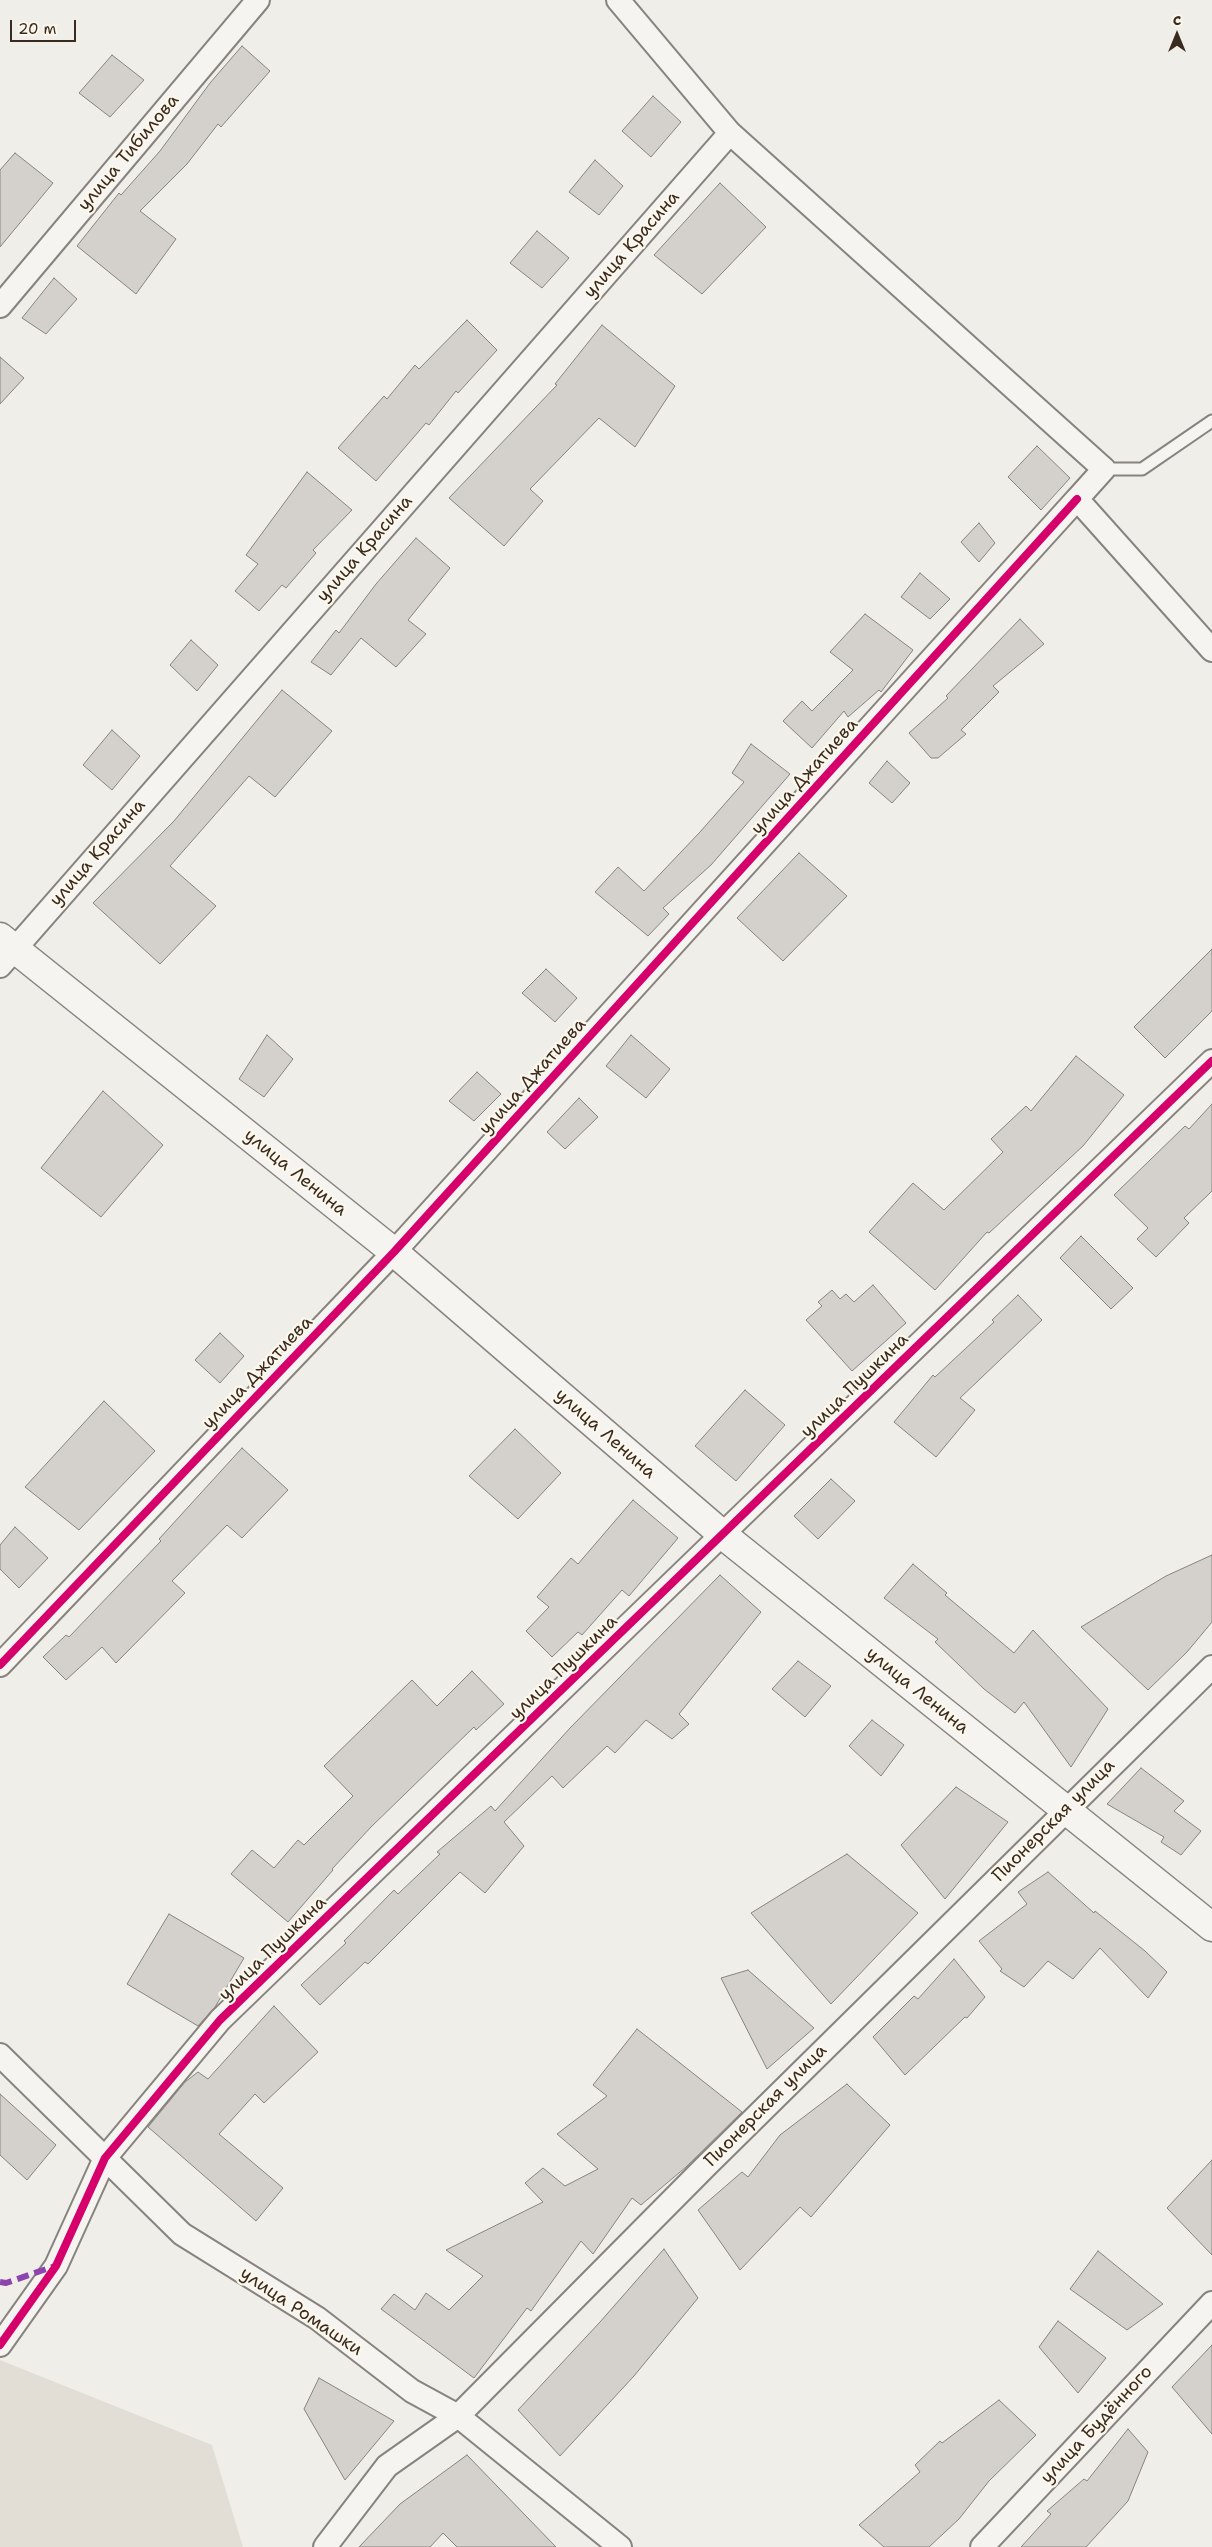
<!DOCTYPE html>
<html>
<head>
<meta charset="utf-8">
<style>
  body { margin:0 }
  #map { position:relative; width:1212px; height:2547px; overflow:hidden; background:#f0eee8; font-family:"Shantell Sans",sans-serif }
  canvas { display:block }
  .north { position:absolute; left:1152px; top:10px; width:50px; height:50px; -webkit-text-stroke:4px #fbf7ec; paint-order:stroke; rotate:0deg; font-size:14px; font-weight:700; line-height:20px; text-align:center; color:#3b2a1e }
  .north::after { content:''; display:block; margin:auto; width:18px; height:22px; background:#3b2a1e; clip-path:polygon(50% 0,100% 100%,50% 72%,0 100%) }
  .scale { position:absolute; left:10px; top:20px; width:66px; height:22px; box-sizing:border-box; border:2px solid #3b2a1e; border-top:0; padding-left:6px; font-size:15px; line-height:18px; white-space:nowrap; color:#3b2a1e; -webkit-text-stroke:4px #fbf7ec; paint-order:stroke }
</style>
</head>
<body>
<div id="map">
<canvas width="1212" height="2547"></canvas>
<div class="north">С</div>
<div class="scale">20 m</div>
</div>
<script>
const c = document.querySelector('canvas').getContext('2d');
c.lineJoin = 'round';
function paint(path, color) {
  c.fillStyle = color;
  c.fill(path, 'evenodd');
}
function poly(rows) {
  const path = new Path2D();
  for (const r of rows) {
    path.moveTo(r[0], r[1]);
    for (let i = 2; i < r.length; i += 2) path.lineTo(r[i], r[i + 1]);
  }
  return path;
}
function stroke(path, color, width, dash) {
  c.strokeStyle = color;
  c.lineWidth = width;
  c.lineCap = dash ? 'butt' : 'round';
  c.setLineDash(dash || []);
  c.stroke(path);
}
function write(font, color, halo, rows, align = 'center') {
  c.font = font + ' "Shantell Sans",sans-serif';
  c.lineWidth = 4.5;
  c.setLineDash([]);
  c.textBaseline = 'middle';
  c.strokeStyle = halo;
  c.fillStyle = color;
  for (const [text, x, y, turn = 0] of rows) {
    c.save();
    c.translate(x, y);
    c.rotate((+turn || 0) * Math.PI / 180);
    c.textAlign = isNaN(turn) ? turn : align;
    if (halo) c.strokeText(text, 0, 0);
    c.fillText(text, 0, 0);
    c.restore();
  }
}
paint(poly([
  [0,2360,212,2445,243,2547,0,2547]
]), '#e3ded5');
const building = poly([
  [242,46,270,71,221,127,218,124,187,164,140,211,176,239,136,294,77,246,119,193,121,195,160,151,210,83,242,46],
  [112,55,144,80,110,117,79,93,112,55],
  [653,96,681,122,651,157,622,131,653,96],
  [15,153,53,183,0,247,0,170,15,153],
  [595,160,623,186,599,215,569,192,595,160],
  [720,183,766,227,702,294,654,255,720,183],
  [537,231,569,258,542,288,510,263,537,231],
  [54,278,77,299,46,334,22,318,54,278],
  [467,320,497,350,458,393,456,391,429,425,426,423,376,481,338,448,384,396,387,399,415,365,419,369,467,320],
  [602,325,675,386,635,447,599,418,530,489,543,501,504,546,449,498,557,385,555,384,602,325],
  [0,357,24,378,0,404,0,357],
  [1037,446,1070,478,1041,510,1008,477,1037,446],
  [307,472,352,510,313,550,316,553,286,588,282,585,259,611,235,591,258,564,246,555,307,472],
  [979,523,995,543,979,562,961,542,979,523],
  [416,538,450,568,408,620,426,634,396,667,361,638,331,675,311,662,336,630,339,633,376,584,416,538],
  [920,573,950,599,930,619,901,597,920,573],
  [865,614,913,650,881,692,879,690,848,717,844,711,812,748,783,721,802,701,812,711,853,670,830,652,865,614],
  [1020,619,1044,644,993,686,999,692,961,730,966,734,938,758,931,758,909,733,948,698,946,696,1020,619],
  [191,640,218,665,197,691,170,665,191,640],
  [282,690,332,731,275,797,249,776,170,866,216,906,160,964,93,903,174,821,282,690],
  [112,730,140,756,112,790,83,765,112,730],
  [751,744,790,774,711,865,663,908,669,914,648,936,595,892,618,867,644,891,700,832,744,782,732,773,751,744],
  [887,761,910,783,892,803,869,783,887,761],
  [799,853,847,896,783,961,737,918,799,853],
  [1212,949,1212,1011,1165,1058,1134,1027,1212,949],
  [546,969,577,998,555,1022,522,993,546,969],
  [267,1035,293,1059,264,1097,239,1079,267,1035],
  [631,1035,670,1069,646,1098,606,1066,631,1035],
  [1076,1056,1124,1095,1083,1146,989,1233,987,1232,935,1290,869,1232,913,1183,944,1210,1003,1152,991,1139,1026,1106,1031,1111,1076,1056],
  [477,1072,501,1094,474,1121,449,1101,477,1072],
  [103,1091,163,1145,101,1217,41,1168,103,1091],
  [579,1098,598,1117,565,1149,547,1132,579,1098],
  [1212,1104,1212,1191,1184,1218,1189,1223,1156,1257,1137,1239,1148,1228,1114,1195,1185,1126,1189,1129,1212,1104],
  [1081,1236,1133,1288,1111,1309,1060,1258,1081,1236],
  [873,1285,906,1323,852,1371,806,1320,822,1306,818,1302,832,1290,840,1299,846,1294,854,1302,873,1285],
  [1018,1295,1042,1320,960,1398,975,1410,936,1457,894,1422,933,1375,935,1377,994,1322,992,1320,1018,1295],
  [220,1333,244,1356,220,1383,195,1360,220,1333],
  [745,1390,785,1425,736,1481,695,1446,745,1390],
  [104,1401,155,1451,79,1530,25,1487,104,1401],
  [515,1429,561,1473,518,1519,469,1476,515,1429],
  [242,1448,288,1490,242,1538,227,1525,172,1581,185,1593,116,1663,102,1647,66,1680,43,1657,66,1635,69,1637,161,1541,159,1539,242,1448],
  [831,1479,855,1501,818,1539,794,1516,831,1479],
  [633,1500,678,1538,629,1596,622,1590,582,1635,578,1632,552,1657,526,1631,549,1607,537,1597,571,1558,578,1564,633,1500],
  [15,1527,48,1558,19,1588,0,1569,0,1545,15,1527],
  [1212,1555,1212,1622,1187,1652,1148,1690,1081,1627,1166,1576,1212,1555],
  [913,1564,947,1593,945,1595,1014,1653,1033,1630,1108,1709,1071,1767,1024,1702,1015,1713,984,1689,935,1642,938,1639,884,1598,913,1564],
  [720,1575,761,1612,679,1714,689,1724,672,1739,646,1720,615,1753,607,1746,563,1788,552,1776,504,1822,524,1846,485,1893,460,1872,368,1964,365,1962,320,2005,301,1985,346,1943,344,1941,394,1890,398,1894,440,1854,437,1852,491,1806,495,1811,570,1728,720,1575],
  [798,1661,831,1686,805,1717,772,1689,798,1661],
  [472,1671,504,1704,476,1730,474,1727,371,1827,332,1869,333,1870,288,1922,231,1874,252,1850,274,1868,298,1840,304,1845,353,1796,324,1766,412,1680,437,1706,472,1671],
  [872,1720,904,1745,881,1776,849,1746,872,1720],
  [1141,1768,1184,1801,1174,1811,1201,1831,1181,1855,1161,1842,1164,1837,1107,1804,1141,1768],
  [956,1787,1008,1822,945,1899,901,1845,956,1787],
  [847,1854,918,1913,831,2004,751,1913,847,1854],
  [1048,1872,1094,1913,1095,1911,1145,1951,1167,1972,1148,1998,1100,1948,1073,1979,1048,1961,1024,1987,1000,1971,1002,1969,979,1941,1027,1904,1018,1892,1048,1872],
  [169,1914,244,1958,215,2007,198,2026,127,1984,169,1914],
  [954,1959,985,1997,967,2018,965,2017,905,2075,873,2037,914,1996,918,1999,954,1959],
  [748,1970,814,2028,767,2069,721,1978,748,1970],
  [274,2006,318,2052,264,2103,255,2094,219,2134,283,2188,256,2221,148,2127,185,2082,198,2072,208,2079,274,2006],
  [637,2029,742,2112,686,2167,641,2205,632,2198,593,2254,581,2241,531,2311,527,2308,474,2378,381,2309,394,2294,415,2310,426,2293,449,2310,483,2276,446,2250,543,2202,525,2183,543,2168,565,2186,598,2169,557,2134,607,2096,593,2085,637,2029],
  [847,2084,890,2125,811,2217,800,2207,740,2270,698,2210,742,2172,748,2177,780,2135,847,2084],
  [0,2094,56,2145,27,2180,0,2155,0,2094],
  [1212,2160,1212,2255,1167,2208,1212,2160],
  [664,2249,698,2298,634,2376,560,2456,518,2410,600,2322,664,2249],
  [1098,2251,1163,2304,1127,2330,1070,2289,1098,2251],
  [1058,2321,1106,2358,1078,2393,1039,2347,1058,2321],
  [1212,2345,1212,2434,1172,2387,1212,2345],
  [319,2378,394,2421,345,2480,304,2409,319,2378],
  [999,2400,1036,2435,989,2481,959,2519,929,2547,884,2547,859,2525,920,2472,915,2465,940,2441,942,2443,999,2400],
  [1128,2429,1148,2452,1128,2501,1086,2547,1021,2547,1051,2514,1047,2511,1084,2479,1087,2481,1128,2429],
  [467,2455,556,2547,457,2547,443,2533,430,2547,359,2547,400,2504,467,2455]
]);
paint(building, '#d4d1cc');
stroke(building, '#88837e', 1);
const lane = poly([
  [1104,469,1142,469,1212,421]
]);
const street = poly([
  [618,0,730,133,1104,469,1077,499,1212,650],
  [0,306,258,0],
  [0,966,730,133],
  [0,1665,394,1252,1077,499],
  [0,2055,182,2234,317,2318,412,2391,458,2416,620,2547],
  [0,2345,56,2266,105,2158,220,2020,1212,1061],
  [325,2547,387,2466,458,2416,707,2165,1212,1667],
  [982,2547,1212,2303]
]);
const secondary = poly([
  [0,937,394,1252,723,1535,1212,1927]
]);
stroke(lane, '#88837e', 15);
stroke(street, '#88837e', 26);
stroke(secondary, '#88837e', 31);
stroke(lane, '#f5f4f0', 11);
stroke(street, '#f5f4f0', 22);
stroke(secondary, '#f5f4f0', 28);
stroke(poly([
  [0,2282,6,2283,55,2266]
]), '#8e44ad', 6, [12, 6]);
stroke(poly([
  [0,1665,394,1252,1077,499],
  [0,2345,56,2266,105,2158,220,2020,1212,1061]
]), '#d6006c', 8);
write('18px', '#3b2a1e', '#fbf7ec', [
  ["улица Тибилова",129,153,-50],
  ["улица Красина",632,245,-49],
  ["улица Красина",365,549,-49],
  ["улица Джатиева",805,777,-48],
  ["улица Красина",98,853,-49],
  ["улица Джатиева",533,1077,-48],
  ["улица Ленина",295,1173,39],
  ["улица Джатиева",258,1373,-46],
  ["улица Пушкина",855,1386,-44],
  ["улица Ленина",605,1434,41],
  ["улица Пушкина",564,1668,-44],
  ["улица Ленина",917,1691,39],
  ["Пионерская улица",1054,1821,-45],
  ["улица Пушкина",273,1949,-44],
  ["Пионерская улица",766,2106,-45],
  ["улица Ромашки",301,2312,34],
  ["улица Будённого",1097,2425,-47]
]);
</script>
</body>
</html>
